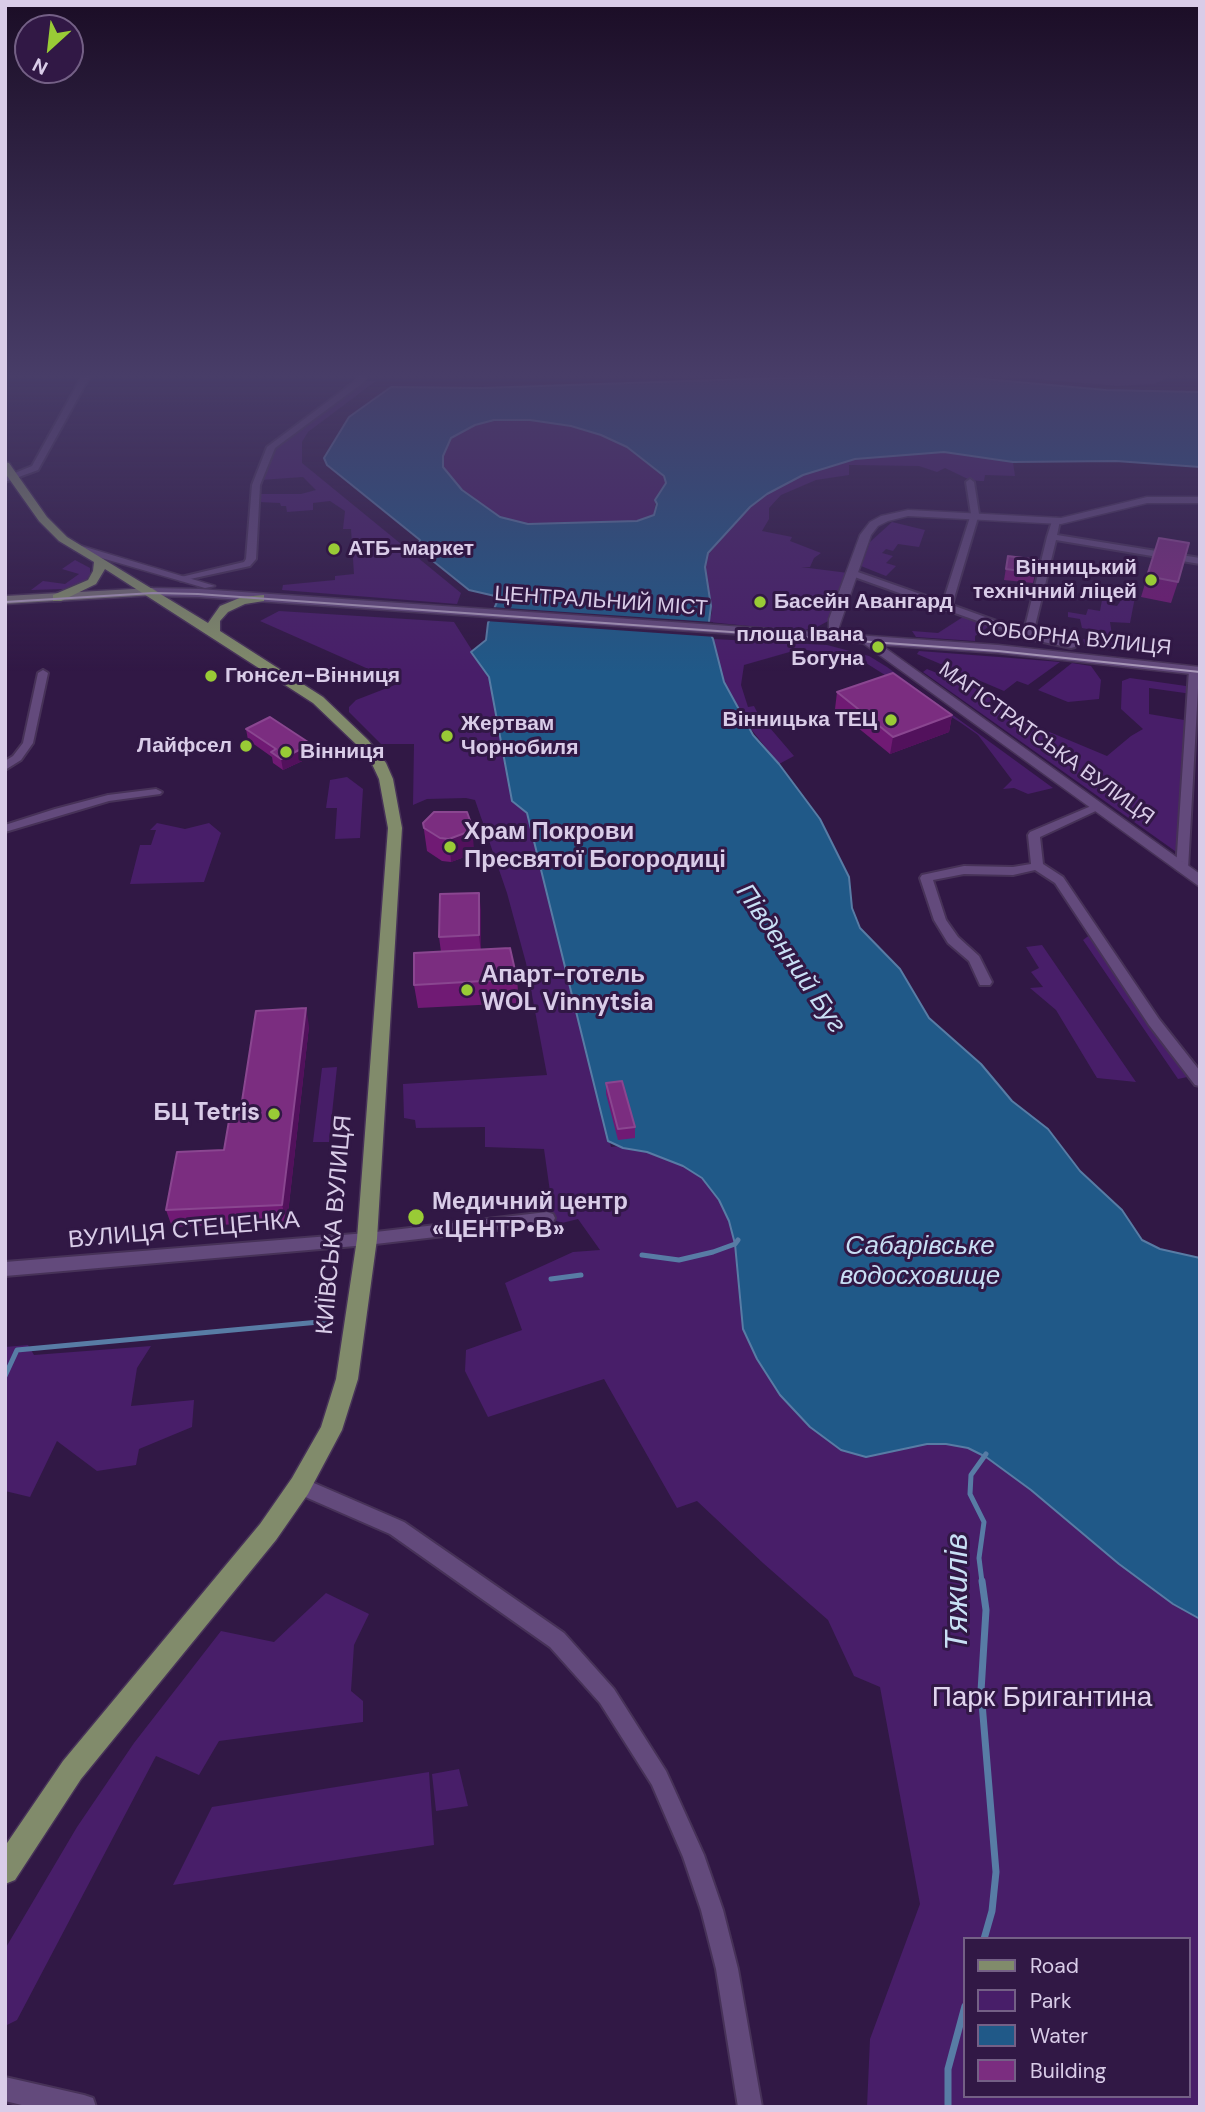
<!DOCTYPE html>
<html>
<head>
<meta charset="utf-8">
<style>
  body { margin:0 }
  #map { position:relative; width:1205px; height:2112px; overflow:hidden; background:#311845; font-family:"DM Sans",sans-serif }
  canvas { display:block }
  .frame { position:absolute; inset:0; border:7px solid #d9cce8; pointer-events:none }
  .legend { position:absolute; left:963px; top:1937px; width:228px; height:161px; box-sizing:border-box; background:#311845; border:2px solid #746086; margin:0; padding:9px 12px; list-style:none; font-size:21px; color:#d9cce8 }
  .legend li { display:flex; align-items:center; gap:14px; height:35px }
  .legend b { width:35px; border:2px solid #746086 }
  .north { position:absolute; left:14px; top:14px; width:70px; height:70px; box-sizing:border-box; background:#311845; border:2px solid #746086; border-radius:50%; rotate:207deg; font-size:19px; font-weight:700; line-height:28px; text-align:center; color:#d9cce8 }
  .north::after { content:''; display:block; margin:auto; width:24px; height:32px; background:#99cb36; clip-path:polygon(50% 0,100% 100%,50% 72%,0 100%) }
</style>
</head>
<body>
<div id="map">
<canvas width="1205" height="2112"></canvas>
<div class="frame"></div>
<ul class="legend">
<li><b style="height:9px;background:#818b6b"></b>Road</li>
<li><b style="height:19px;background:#481e69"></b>Park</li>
<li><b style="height:19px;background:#205988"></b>Water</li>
<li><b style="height:19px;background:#7b2d80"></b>Building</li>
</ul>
<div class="north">N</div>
</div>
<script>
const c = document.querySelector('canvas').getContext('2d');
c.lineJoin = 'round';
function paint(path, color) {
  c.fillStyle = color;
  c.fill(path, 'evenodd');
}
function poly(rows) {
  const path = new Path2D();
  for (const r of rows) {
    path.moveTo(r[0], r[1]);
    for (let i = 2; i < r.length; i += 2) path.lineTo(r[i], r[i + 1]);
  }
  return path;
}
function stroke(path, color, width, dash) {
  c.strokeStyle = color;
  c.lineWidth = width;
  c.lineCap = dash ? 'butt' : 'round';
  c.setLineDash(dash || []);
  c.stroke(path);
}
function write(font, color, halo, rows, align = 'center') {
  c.font = font + ' "DM Sans",sans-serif';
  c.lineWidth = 6;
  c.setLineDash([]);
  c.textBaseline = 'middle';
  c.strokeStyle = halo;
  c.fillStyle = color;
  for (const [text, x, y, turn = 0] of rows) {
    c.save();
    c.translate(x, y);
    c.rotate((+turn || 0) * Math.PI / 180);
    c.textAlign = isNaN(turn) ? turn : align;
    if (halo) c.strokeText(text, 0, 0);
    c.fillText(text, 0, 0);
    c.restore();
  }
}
paint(poly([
  [1002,376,1170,376,1154,384,1117,386],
  [364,381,376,381,308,432,302,442,302,463,461,593,457,604,282,590,283,585,335,580,335,576,354,574,351,529,343,529,345,511,330,501,313,503,313,510,287,512,286,506,281,506,280,503,259,502,258,494,301,494,316,490,303,477,261,480,274,447],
  [494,420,530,420,571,426,601,435,627,447,664,476,666,483,656,498,654,515,637,521,528,524,500,517,462,490,443,467,443,456,451,438,475,425],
  [944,452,1013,462,1015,476,985,475,984,481,980,481,970,480,945,468,937,472,919,466,849,465,849,475,816,480,781,495,769,508,769,519,762,531,792,537,790,541,821,553,814,558,810,567,801,567,848,573,832,619,815,628,799,631,709,622,712,612,706,577,706,557,750,507,767,494,803,475,855,459],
  [892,522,925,530,919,547,898,544,893,551,886,549,882,553,893,556,886,563,896,566,886,576,861,566,870,542],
  [75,560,90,568,90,575,86,580,64,589,31,590,43,581,65,584,79,574,62,569],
  [1096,589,1110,594,1110,605,1117,606,1124,596,1135,597,1130,623,1110,622,1112,635,1119,643,1115,649,1085,646,1083,639,1090,640,1093,630,1082,628,1080,619,1068,617,1068,612,1086,615,1088,609,1100,611,1102,600,1095,598],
  [279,611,454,622,489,677,512,800,527,813,611,1147,644,1143,654,1130,979,1424,1200,1580,1200,2107,867,2107,870,2039,920,1904,880,1687,854,1676,828,1620,763,1563,697,1501,677,1508,604,1379,488,1417,465,1371,466,1350,522,1330,505,1283,573,1252,600,1250,578,1219,562,1223,554,1220,544,1149,485,1147,485,1127,416,1128,415,1120,404,1118,403,1084,547,1075,526,963,507,893,475,800,466,798,427,799,413,805,414,744,381,744,349,712,349,707,356,700,400,683,260,621],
  [965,1939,1189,1939,1189,2096,965,2096],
  [966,615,991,625,975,636,975,641,916,637,912,631,938,633],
  [713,639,827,645,869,656,887,667,1053,788,1028,794,1014,788,1003,789,1012,780,978,735,961,723,858,658,800,649,744,665,741,685,748,707,754,706,758,714,794,756,779,764,742,718,724,682],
  [919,651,999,657,1060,662,1028,685,1017,681,1004,691,917,654],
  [1072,663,1091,666,1101,680,1099,699,1068,702,1038,690],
  [927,669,996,697,989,704,1028,723,1107,756,1131,736,1143,729,1121,709,1122,681,1130,678,1193,687,1192,694,1149,688,1149,714,1190,721,1182,856,923,672],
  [347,777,363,789,360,838,335,839,337,808,326,808,330,780],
  [157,823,185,829,209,823,221,833,204,882,130,884,140,845,151,845,156,830,150,830],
  [1091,934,1192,1076,1178,1079,1083,940],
  [1042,945,1136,1082,1097,1078,1056,1010,1030,988,1043,987,1031,972,1039,968,1026,947],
  [337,1067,329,1142,313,1142,322,1068],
  [28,1345,34,1355,151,1346,137,1368,131,1406,194,1400,192,1427,139,1449,136,1465,97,1471,57,1441,30,1497,5,1491,5,1347],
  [326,1593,369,1614,354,1645,351,1691,363,1701,363,1722,219,1741,199,1775,156,1756,17,2020,5,2026,5,1949,77,1827,134,1743,221,1631,274,1642],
  [459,1769,468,1806,436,1811,432,1774],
  [429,1772,434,1845,173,1885,212,1807]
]), '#481e69');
const water = poly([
  [834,376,951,376,1106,390,1200,392,1200,467,1116,461,1013,462,944,452,855,459,803,475,767,494,750,507,708,553,705,567,711,606,708,629,713,639,724,682,753,735,779,764,820,819,849,877,852,908,860,928,900,969,929,1018,981,1064,1012,1101,1048,1129,1080,1171,1122,1210,1142,1240,1160,1249,1200,1258,1200,1619,1173,1604,1119,1564,1031,1490,986,1457,968,1448,946,1444,927,1444,866,1457,841,1450,810,1427,780,1395,757,1359,743,1329,735,1244,729,1221,719,1200,702,1178,683,1166,647,1152,623,1148,608,1141,527,813,512,801,489,677,471,652,486,640,488,623,497,602,495,596,469,590,418,549,420,540,327,465,324,458,349,417,391,387,482,388,834,376],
  [494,420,530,420,571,426,601,435,627,447,664,476,666,483,655,500,657,504,654,515,637,521,528,524,500,517,462,490,443,467,443,456,451,438,475,425,494,420]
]);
paint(water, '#205988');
stroke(water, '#587ca5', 2);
paint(poly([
  [491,607,713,622,711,629,716,637,485,621]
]), '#311845');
stroke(poly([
  [642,1255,679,1260,713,1252,735,1244,738,1240],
  [551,1279,581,1275],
  [5,1376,17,1350,330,1321],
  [982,1582,979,1558,984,1522,970,1494,971,1475,986,1454]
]), '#587ca5', 5);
stroke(poly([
  [982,1581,986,1610,981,1691,996,1872,992,1911,984,1939],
  [948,2107,948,2069,965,2006]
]), '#587ca5', 7);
const minor = poly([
  [82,376,90,376,38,470,5,482,5,477,32,466,82,376],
  [358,376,366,376,364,382,275,448,260,485,256,559,250,566,181,581,181,577,244,562,246,559,252,485,267,447,358,379,358,376],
  [970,479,974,482,979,514,952,605,1024,631,1047,537,1052,521,1056,518,1060,521,1057,535,1200,558,1200,564,1056,540,1033,634,1075,643,1075,647,1071,648,1025,638,849,575,849,571,855,571,943,602,971,514,966,482,970,479],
  [1194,667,1199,670,1188,869,1182,873,1176,869,1189,670,1194,667],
  [43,670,48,673,33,743,21,760,5,770,5,761,13,756,23,743,38,673,43,670],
  [156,789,162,792,160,794,109,801,5,832,5,825,55,809,108,795,156,789],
  [1096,804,1100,805,1100,809,1040,837,1043,864,1063,877,1159,1019,1200,1071,1200,1086,1195,1085,1149,1025,1055,883,1035,870,1013,875,964,874,933,880,946,920,958,937,979,956,992,982,990,985,980,985,969,961,948,943,934,920,920,878,922,875,964,866,1013,867,1031,864,1028,835,1030,832,1096,804],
  [547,1212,553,1214,555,1218,553,1222,547,1224,367,1245,5,1276,5,1262,367,1233,547,1212],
  [300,1477,404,1522,564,1633,614,1689,666,1771,704,1855,723,1910,738,1969,762,2107,738,2107,716,1969,701,1910,683,1857,652,1785,600,1703,550,1647,390,1534,294,1492,291,1486,294,1480,300,1477],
  [5,2077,84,2095,93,2098,96,2107,30,2107,5,2101,5,2077]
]);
const tertiary = poly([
  [1147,497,1200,497,1200,503,1147,503,1061,524,908,516,888,521,878,526,871,535,839,627,841,634,998,645,1200,667,1200,675,998,653,881,645,1200,874,1200,887,863,643,199,597,152,596,146,592,152,588,199,589,829,633,829,619,860,535,870,522,881,516,908,510,1061,518,1147,497],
  [74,546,82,546,215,586,205,588,74,550,74,546]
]);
const secondary = poly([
  [152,588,158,592,156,595,5,604,5,596,152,588]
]);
const primary = poly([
  [5,462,9,463,47,517,67,537,208,623,220,606,242,597,264,595,264,601,245,604,228,612,220,621,220,631,323,697,368,740,386,763,393,779,402,828,377,1239,358,1379,342,1430,308,1494,276,1540,81,1779,15,1880,5,1884,5,1846,63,1761,260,1524,292,1478,321,1427,336,1379,357,1239,388,828,379,779,372,764,358,746,313,703,105,569,96,584,61,601,53,601,53,595,88,580,93,571,94,562,59,541,39,521,5,473,5,462]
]);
stroke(minor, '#473258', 4);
stroke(tertiary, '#473258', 3);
stroke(secondary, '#473258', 3);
stroke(primary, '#473258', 3);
paint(minor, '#634a7c');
paint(tertiary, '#634a7c');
paint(secondary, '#726b73');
paint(primary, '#818b6b');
stroke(poly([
  [5,602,153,593,198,594,998,651,1200,672]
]), '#a998b9', 2);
paint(poly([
  [1159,538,1178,582,1171,603,1141,597],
  [1008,556,1038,560,1033,583,1004,580],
  [837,692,952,715,949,732,890,754,835,709],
  [246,729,311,744,313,756,283,770,273,763,272,757,248,740],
  [423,823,474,849,467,856,451,862,442,861,427,851],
  [481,910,481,949,517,979,519,1003,418,1008,414,985,441,952,439,937],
  [309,1026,287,1222,172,1227,166,1210,224,1150,240,1114],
  [606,1083,635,1127,635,1138,618,1140,606,1094]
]), '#701a74');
paint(poly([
  [952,715,949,732,890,754,893,737],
  [311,744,313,756,283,770,281,759],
  [472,826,474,849,467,856,451,862,449,839],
  [479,893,481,910,481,953,479,935],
  [306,1008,309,1026,287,1222,282,1205]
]), '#52115c');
const building = poly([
  [1159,538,1189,543,1178,582,1147,576,1159,538],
  [1008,556,1038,560,1035,573,1006,569,1008,556],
  [893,673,952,715,893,737,837,692,893,673],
  [270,717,311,744,281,759,271,752,276,749,246,729,270,717],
  [434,812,467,812,472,826,465,833,449,839,440,838,424,828,423,823,434,812],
  [479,893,479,935,439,937,440,894,479,893],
  [510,948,517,979,414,985,414,953,510,948],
  [306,1008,282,1205,166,1210,177,1152,224,1150,230,1115,240,1114,256,1011,306,1008],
  [622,1081,635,1127,618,1129,606,1083,622,1081]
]);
paint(building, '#7b2d80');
stroke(building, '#8a4690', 2);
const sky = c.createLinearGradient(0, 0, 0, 672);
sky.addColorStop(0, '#1b0d26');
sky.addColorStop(0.56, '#483d68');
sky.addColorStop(1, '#483d6800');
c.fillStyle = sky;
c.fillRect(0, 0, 1205, 672);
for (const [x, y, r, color] of [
  [334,549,7,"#99cb36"],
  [1151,580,7,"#99cb36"],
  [760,602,7,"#99cb36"],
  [878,647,7,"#99cb36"],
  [211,676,7,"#99cb36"],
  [891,720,7,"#99cb36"],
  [447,736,7,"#99cb36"],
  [246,746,7,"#99cb36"],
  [286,752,7,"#99cb36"],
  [450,847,7,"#99cb36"],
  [467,990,7,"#99cb36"],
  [274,1114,7,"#99cb36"],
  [416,1217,9,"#99cb36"]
]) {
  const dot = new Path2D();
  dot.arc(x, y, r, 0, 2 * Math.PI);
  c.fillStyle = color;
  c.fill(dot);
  stroke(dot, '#311845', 2.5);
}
write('bold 21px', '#d9cce8', '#311845', [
  ["АТБ-маркет",348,549],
  ["Вінницький",1137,568,"right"],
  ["технічний ліцей",1137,592,"right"],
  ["Басейн Авангард",774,602],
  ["площа Івана",864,635,"right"],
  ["Богуна",864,659,"right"],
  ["Гюнсел-Вінниця",225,676],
  ["Вінницька ТЕЦ",877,720,"right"],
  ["Жертвам",461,724],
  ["Чорнобиля",461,748],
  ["Лайфсел",232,746,"right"],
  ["Вінниця",300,752]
], 'left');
write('21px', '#d9cce8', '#311845', [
  ["ЦЕНТРАЛЬНИЙ МІСТ",601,602,4],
  ["СОБОРНА ВУЛИЦЯ",1074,639,6],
  ["МАГІСТРАТСЬКА ВУЛИЦЯ",1046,744,36]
]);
write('bold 24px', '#d9cce8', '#311845', [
  ["Храм Покрови",464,833],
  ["Пресвятої Богородиці",464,861],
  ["Апарт-готель",481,976],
  ["WOL Vinnytsia",481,1004],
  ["БЦ Tetris",260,1114,"right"],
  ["Медичний центр",432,1203],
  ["«ЦЕНТР•В»",432,1231]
], 'left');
write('24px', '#d9cce8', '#311845', [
  ["КИЇВСЬКА ВУЛИЦЯ",335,1225,-85],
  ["ВУЛИЦЯ СТЕЦЕНКА",184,1231,-5]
]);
write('italic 26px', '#c8dff4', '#311845', [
  ["Південний Буг",790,959,56],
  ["Сабарівське",920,1247],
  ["водосховище",920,1277]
]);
write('28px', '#e1d5ef', '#311845', [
  ["Парк Бригантина",1042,1699]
]);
write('italic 32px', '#c8dff4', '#311845', [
  ["Тяжилів",959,1592,-90]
]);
</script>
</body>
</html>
